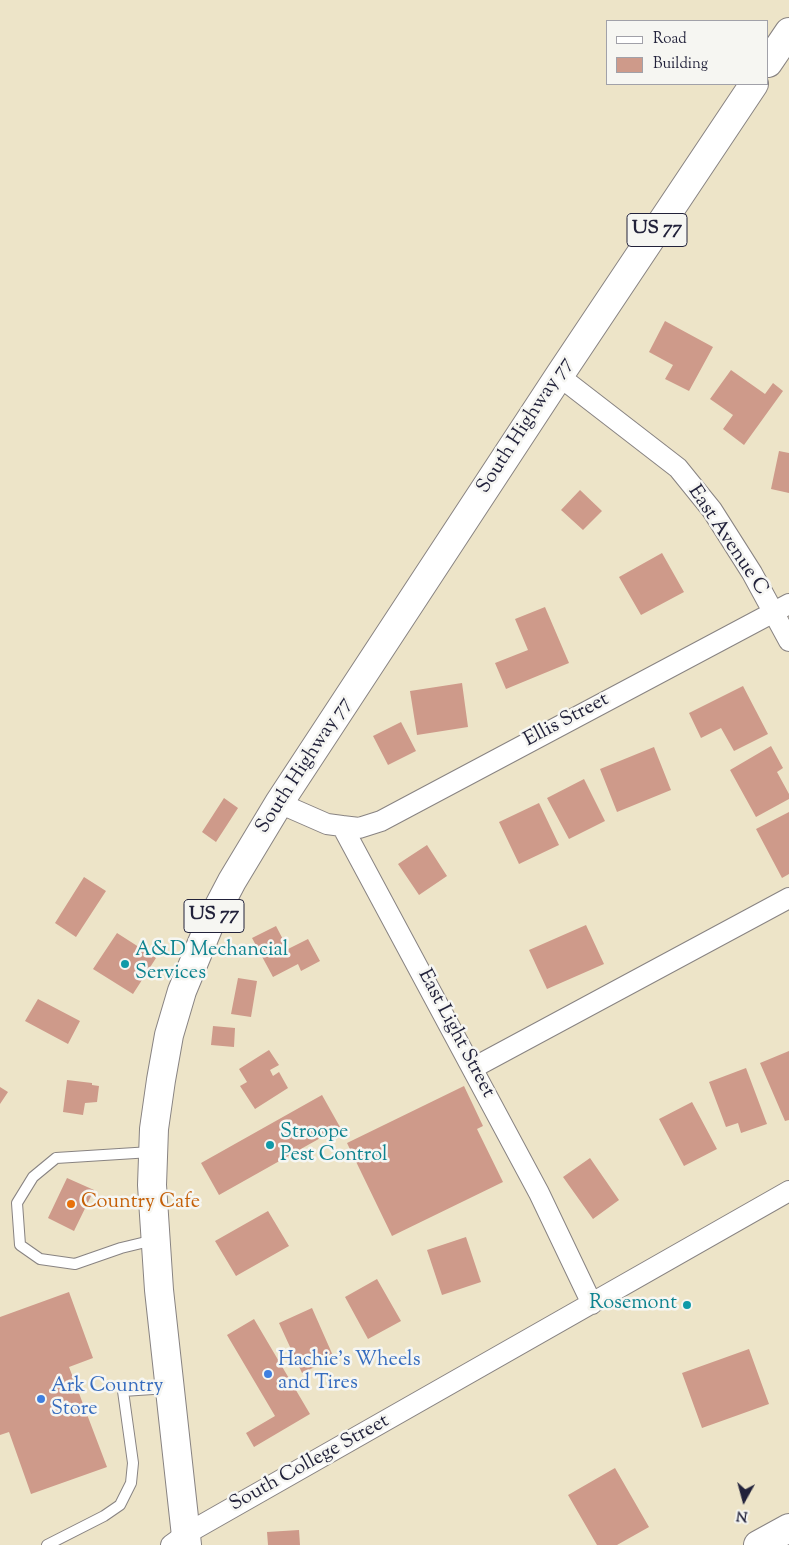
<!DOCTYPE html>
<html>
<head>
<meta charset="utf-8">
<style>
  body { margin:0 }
  #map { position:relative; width:789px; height:1545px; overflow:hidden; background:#ede4c8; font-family:"Sorts Mill Goudy",serif }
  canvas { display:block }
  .legend { position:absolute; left:606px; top:20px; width:162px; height:65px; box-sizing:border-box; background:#f6f6f2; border:1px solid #a1a1a9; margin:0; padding:6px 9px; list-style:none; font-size:15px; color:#22223b }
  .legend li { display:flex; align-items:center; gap:10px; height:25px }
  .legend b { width:25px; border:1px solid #a1a1a9 }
  .north { position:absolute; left:719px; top:1475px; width:50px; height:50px; -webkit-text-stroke:4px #f6f6f2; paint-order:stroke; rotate:187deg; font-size:14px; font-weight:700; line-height:20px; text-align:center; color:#22223b }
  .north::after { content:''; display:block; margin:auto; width:18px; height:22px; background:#22223b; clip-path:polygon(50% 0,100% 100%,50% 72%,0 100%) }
</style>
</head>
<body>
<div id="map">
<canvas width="789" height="1545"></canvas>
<ul class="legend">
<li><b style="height:6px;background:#fff"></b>Road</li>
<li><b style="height:14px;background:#ce9a8a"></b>Building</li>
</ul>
<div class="north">N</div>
</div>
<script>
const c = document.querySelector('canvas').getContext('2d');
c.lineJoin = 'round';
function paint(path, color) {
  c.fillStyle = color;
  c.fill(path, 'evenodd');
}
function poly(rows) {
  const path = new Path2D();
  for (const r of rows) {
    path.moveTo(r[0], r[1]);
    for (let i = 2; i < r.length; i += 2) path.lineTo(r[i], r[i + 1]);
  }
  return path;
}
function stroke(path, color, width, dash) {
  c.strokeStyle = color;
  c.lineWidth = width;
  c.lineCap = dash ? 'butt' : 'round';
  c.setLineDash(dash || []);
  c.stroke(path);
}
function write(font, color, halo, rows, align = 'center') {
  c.font = font + ' "Sorts Mill Goudy",serif';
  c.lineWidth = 5;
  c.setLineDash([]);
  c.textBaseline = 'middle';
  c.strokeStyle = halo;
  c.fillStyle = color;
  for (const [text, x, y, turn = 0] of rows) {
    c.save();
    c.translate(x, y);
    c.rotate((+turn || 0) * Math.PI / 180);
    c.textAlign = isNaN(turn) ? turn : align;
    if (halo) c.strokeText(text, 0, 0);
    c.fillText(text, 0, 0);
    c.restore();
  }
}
paint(poly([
  [665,321,713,347,689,391,665,379,673,365,649,352],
  [731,370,765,394,773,383,783,391,744,445,723,429,733,415,710,399],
  [779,451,789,453,789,493,771,489],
  [580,490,602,511,583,530,561,510],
  [662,553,684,592,641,615,619,577],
  [545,607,569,663,506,689,495,663,528,650,515,619],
  [462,683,468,727,417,735,410,691],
  [743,686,768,734,734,751,721,728,701,738,689,713],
  [401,722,416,751,388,765,373,736],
  [771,746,783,768,777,772,789,794,789,799,756,817,730,770],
  [654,747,671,790,617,812,600,769],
  [584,779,605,821,569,839,547,798],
  [224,798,238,808,216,842,202,832],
  [539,803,559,845,519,864,499,822],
  [789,812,789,874,782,878,756,829],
  [427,845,447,876,419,895,398,864],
  [84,877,106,891,76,937,55,923],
  [586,925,604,964,547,989,529,950],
  [276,926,288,949,308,939,320,961,301,971,298,964,273,977,252,938],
  [117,933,156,958,133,994,93,969],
  [238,978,257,981,251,1017,231,1014],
  [38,999,80,1021,68,1044,25,1021],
  [213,1026,235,1028,234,1047,211,1045],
  [269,1050,279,1065,270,1070,273,1076,279,1072,288,1088,255,1109,240,1086,247,1082,239,1069],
  [789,1051,789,1120,785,1121,760,1063],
  [746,1068,767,1124,741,1133,738,1123,726,1127,709,1082],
  [67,1080,92,1083,92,1085,99,1086,97,1102,85,1103,83,1115,63,1112],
  [464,1086,483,1126,477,1129,503,1182,392,1236,347,1143],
  [0,1087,8,1092,0,1104],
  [322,1095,340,1127,219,1195,201,1163],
  [692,1102,717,1149,684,1166,659,1119],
  [590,1158,619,1200,593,1219,563,1177],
  [67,1178,94,1190,74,1231,48,1218],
  [268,1211,289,1246,236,1276,215,1241],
  [466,1237,481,1282,442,1295,427,1250],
  [377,1279,401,1321,368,1339,345,1297],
  [69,1292,93,1358,69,1367,107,1467,31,1494,9,1432,0,1435,0,1317],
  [312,1308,334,1358,302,1373,279,1323],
  [254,1319,310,1414,254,1447,246,1433,275,1416,227,1335],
  [749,1349,769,1404,702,1428,682,1373],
  [615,1468,649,1527,617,1545,597,1545,568,1495],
  [299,1530,300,1545,268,1545,267,1532]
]), '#ce9a8a');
const lane = poly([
  [151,1152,56,1158,33,1177,17,1203,20,1245,40,1259,75,1264,121,1248,154,1240],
  [47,1545,104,1516,120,1505,131,1483,133,1463,123,1391,168,1388]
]);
const street = poly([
  [559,376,678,468,712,510,752,573,789,641],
  [279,803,327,824,342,826,539,1193,592,1304],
  [342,826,359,828,381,821,789,604],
  [473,1068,789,898],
  [171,1545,186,1534,789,1191]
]);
const secondary = poly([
  [758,1545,789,1528]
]);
const primary = poly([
  [768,63,789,32],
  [187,1545,159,1290,152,1185,154,1129,161,1080,169,1035,182,991,211,921,232,881,279,803,559,376,754,84]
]);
stroke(lane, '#888382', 12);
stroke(street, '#888382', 22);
stroke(secondary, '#888382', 30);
stroke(primary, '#888382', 30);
stroke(lane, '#fff', 10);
stroke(street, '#fff', 20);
stroke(secondary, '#fff', 28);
stroke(primary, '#fff', 28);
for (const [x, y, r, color] of [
  [125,964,5,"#0f9aa8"],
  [270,1145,5,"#0f9aa8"],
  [71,1204,5,"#e8710a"],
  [687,1305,5,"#0f9aa8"],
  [268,1374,5,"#3f7fe0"],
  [41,1399,5,"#3f7fe0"]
]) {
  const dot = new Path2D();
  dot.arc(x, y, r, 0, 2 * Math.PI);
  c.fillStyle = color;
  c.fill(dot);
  stroke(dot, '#f6f6f2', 2);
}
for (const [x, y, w] of [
  [657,230,60],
  [214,916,60]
]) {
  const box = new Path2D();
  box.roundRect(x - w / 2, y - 16.5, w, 33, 4);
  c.fillStyle = '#f6f6f2';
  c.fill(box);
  stroke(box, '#22223b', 1);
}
write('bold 19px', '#22223b', null, [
  ["US 77",657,230],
  ["US 77",214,916]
]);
write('20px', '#22223b', '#f6f6f2', [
  ["South Highway 77",526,426,-57],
  ["East Avenue C",727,541,56],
  ["Ellis Street",567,721,-28],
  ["South Highway 77",305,766,-57],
  ["East Light Street",455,1034,62],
  ["South College Street",310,1464,-29]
]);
write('20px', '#0d838f', '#f6f6f2', [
  ["A&D Mechancial",135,952],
  ["Services",135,975],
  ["Stroope",280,1134],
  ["Pest Control",280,1157],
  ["Rosemont",677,1305,"right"]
], 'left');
write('20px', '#c56008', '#f6f6f2', [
  ["Country Cafe",81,1204]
], 'left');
write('20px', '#366cbe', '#f6f6f2', [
  ["Hachie's Wheels",278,1362],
  ["and Tires",278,1385],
  ["Ark Country",51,1388],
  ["Store",51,1411]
], 'left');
</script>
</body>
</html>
